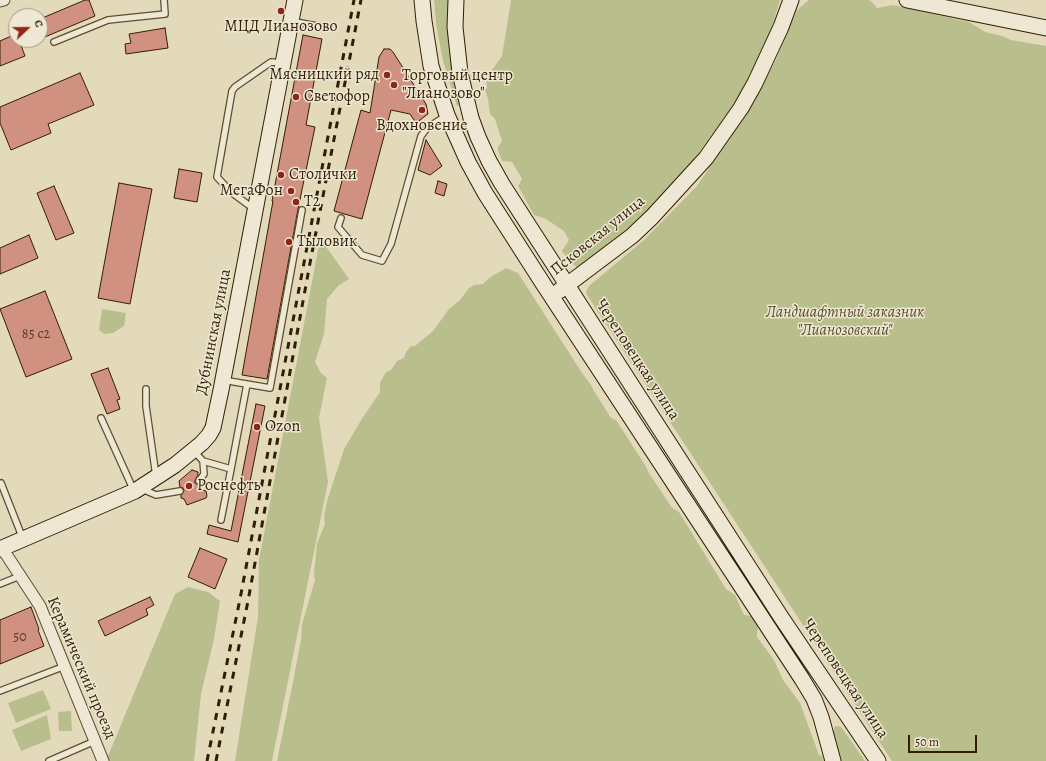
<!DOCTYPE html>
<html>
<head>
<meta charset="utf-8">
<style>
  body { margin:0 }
  #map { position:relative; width:1046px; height:761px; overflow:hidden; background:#e3dabc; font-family:Alegreya,serif }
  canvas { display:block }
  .north { position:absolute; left:8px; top:8px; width:40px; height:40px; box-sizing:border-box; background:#ede7d3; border:1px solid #a3977f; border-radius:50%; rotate:68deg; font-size:11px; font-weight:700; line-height:16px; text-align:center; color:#331e00 }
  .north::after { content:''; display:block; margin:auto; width:14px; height:18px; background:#8f2418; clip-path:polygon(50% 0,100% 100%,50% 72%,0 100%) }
  .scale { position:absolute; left:908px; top:735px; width:69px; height:18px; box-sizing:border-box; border:2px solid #331e00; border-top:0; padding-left:5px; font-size:12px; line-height:14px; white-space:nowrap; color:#331e00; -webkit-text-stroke:3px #ede7d3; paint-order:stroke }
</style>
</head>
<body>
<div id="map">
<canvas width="1046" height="761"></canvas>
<div class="north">С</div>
<div class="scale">50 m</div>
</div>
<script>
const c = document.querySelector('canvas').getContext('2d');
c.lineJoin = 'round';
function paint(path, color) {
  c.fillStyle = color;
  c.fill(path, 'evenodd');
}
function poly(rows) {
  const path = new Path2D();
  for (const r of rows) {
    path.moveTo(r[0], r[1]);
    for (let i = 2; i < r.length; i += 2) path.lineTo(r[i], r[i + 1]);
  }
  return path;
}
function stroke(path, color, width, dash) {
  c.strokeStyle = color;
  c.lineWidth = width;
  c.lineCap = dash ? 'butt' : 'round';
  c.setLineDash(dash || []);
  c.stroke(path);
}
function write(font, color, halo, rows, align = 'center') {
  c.font = font + ' Alegreya,serif';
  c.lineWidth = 3;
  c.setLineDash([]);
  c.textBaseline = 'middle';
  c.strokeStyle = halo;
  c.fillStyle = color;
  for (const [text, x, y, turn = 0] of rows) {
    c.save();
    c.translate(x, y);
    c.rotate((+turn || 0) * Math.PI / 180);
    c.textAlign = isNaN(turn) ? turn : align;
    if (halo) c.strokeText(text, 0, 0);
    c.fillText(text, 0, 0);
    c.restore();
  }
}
paint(poly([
  [434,0,449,0,460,105,457,106,443,61,436,23],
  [511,0,780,0,769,37,736,101,693,161,645,214,583,265,577,267,570,262,562,251,569,240,564,231,546,219,534,215,518,186,522,179,512,162,502,161,498,151,498,147,502,141,495,119,490,114,488,99,485,90,487,88,486,78,502,56],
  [809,0,868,0,871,1,877,8,893,5,969,22,985,32,1002,36,1011,40,1046,46,1046,761,892,761,587,295,586,292,589,286,644,240,697,186,750,107,775,62,797,10],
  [324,244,349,279,338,286,327,299,324,334,315,362,321,373,327,378,319,418,328,482,272,761,235,761,258,617,259,560,319,245],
  [506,268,518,273,582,373,591,385,594,391,611,418,616,420,645,465,649,473,672,508,679,512,726,589,735,595,744,615,751,616,758,623,757,637,774,660,783,680,800,703,819,755,822,756,824,761,277,761,292,687,301,640,302,624,315,580,314,574,317,543,325,524,324,516,327,501,344,449,363,417,380,392,380,383,386,372,391,370,397,361,404,358,406,352,411,346,415,346,433,331,449,309,460,300,469,288,474,285,483,284,489,278],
  [102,309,126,313,124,326,113,333,104,334,99,330],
  [188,587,208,592,220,601,214,639,201,694,194,761,106,761,175,594],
  [43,690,51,709,16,723,8,703],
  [71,711,72,731,59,731,58,712],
  [47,715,51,739,21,751,12,730],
  [835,726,839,726,842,728,865,761,841,761,833,732]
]), '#b9be8d');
const building = poly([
  [85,0,89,0,95,16,40,39,40,19,85,0],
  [165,28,168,48,126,54,125,44,131,43,129,34,165,28],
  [16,34,16,40,19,40,25,56,0,66,0,41,16,34],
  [303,35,322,39,306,125,315,127,298,209,267,379,242,375,273,201,272,201,303,35],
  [384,49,390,49,393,52,426,104,428,114,416,123,410,114,391,110,362,219,334,211,361,110,370,113,379,57,384,49],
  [80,73,94,105,48,124,51,133,11,150,0,123,0,107,80,73],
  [426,140,442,166,430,175,418,170,426,140],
  [179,169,202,173,197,202,174,198,179,169],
  [438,181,447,184,444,196,435,193,438,181],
  [119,183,152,189,130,304,98,298,119,183],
  [54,186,74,233,56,240,37,193,54,186],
  [29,235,38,258,0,274,0,248,29,235],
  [45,291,72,359,26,377,0,309,45,291],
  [108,368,120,399,117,400,120,409,107,414,91,374,108,368],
  [256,404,265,406,238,542,207,534,209,525,231,531,256,404],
  [192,470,198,472,198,475,195,480,195,483,199,485,200,489,206,491,207,496,206,498,187,505,184,499,181,498,181,495,184,491,183,488,180,487,179,481,192,470],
  [200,548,227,559,215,589,188,577,200,548],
  [150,597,154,605,146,609,148,615,105,636,98,621,150,597],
  [31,607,39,629,38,630,44,646,0,664,0,620,31,607]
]);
paint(building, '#d19181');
stroke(building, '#331e00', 1);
const lane = poly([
  [291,21,322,27],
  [54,42,108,20,165,14,164,0],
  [254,209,231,192,217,177,232,91,235,87,271,62,283,63],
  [341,218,338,227,362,255,382,261,391,244,421,136,427,128,447,115],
  [223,380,270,388,302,210],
  [146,389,146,406,156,476],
  [101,418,134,491],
  [194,451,203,461,204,474,199,481],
  [203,461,231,469,247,384],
  [1,483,23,539],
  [142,489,156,495,180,491],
  [221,520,231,469],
  [0,584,20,576],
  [0,691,65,666],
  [49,761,95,741]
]);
const street = poly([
  [0,1,4,0],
  [2,548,40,606,103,761]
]);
const secondary = poly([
  [422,0,424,21,431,66,447,115,468,162,485,193,542,282,802,679,814,699,821,717,833,761],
  [456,0,455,27,460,73,471,118,478,137,489,161,502,184,781,617,878,761],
  [907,0,1046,28],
  [559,291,632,236,652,217,706,158,741,108,755,83,781,27,791,0],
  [0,549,135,491,175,465,202,443,209,435,213,428,221,390,295,0]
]);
stroke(lane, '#5f4d2f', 8);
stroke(street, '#5f4d2f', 13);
stroke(secondary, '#331e00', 17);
stroke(lane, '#ede7d3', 5.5);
stroke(street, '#ede7d3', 11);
stroke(secondary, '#ede7d3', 15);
stroke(poly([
  [207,761,240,599,354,0],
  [216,761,248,601,310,263,361,0]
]), '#331e00', 3, [7, 7]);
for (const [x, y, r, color] of [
  [281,11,4,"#8f2418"],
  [387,75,4,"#8f2418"],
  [394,85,4,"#8f2418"],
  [296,97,4,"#8f2418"],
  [422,110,4,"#8f2418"],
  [281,175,4,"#8f2418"],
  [291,191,4,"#8f2418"],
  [296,202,4,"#8f2418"],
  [289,242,4,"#8f2418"],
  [257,427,4,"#8f2418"],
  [189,486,4,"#8f2418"]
]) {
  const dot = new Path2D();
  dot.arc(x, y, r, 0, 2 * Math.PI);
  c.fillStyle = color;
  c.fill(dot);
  stroke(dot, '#ede7d3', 1.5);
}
write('14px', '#5a3b20', null, [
  ["85 с2",36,335],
  ["50",20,638]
]);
write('16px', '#331e00', '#ede7d3', [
  ["МЦД Лианозово",281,27,"center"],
  ["Мясницкий ряд",379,75,"right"],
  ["Торговый центр",402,76],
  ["\"Лианозово\"",402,94],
  ["Светофор",304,97],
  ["Вдохновение",422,126,"center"],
  ["Столички",289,175],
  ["МегаФон",283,191,"right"],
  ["T2",304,202],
  ["Тыловик",297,242],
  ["Ozon",265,427],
  ["Роснефть",197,486]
], 'left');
write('16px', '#331e00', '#ede7d3', [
  ["Псковская улица",598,236,-39],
  ["Дубнинская улица",214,332,-79],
  ["Череповецкая улица",637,360,57],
  ["Керамический проезд",81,668,67],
  ["Череповецкая улица",845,679,56]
]);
write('italic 16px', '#5b4e2a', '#ede7d3', [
  ["Ландшафтный заказник",845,313],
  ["\"Лианозовский\"",845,331]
]);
</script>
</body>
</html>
